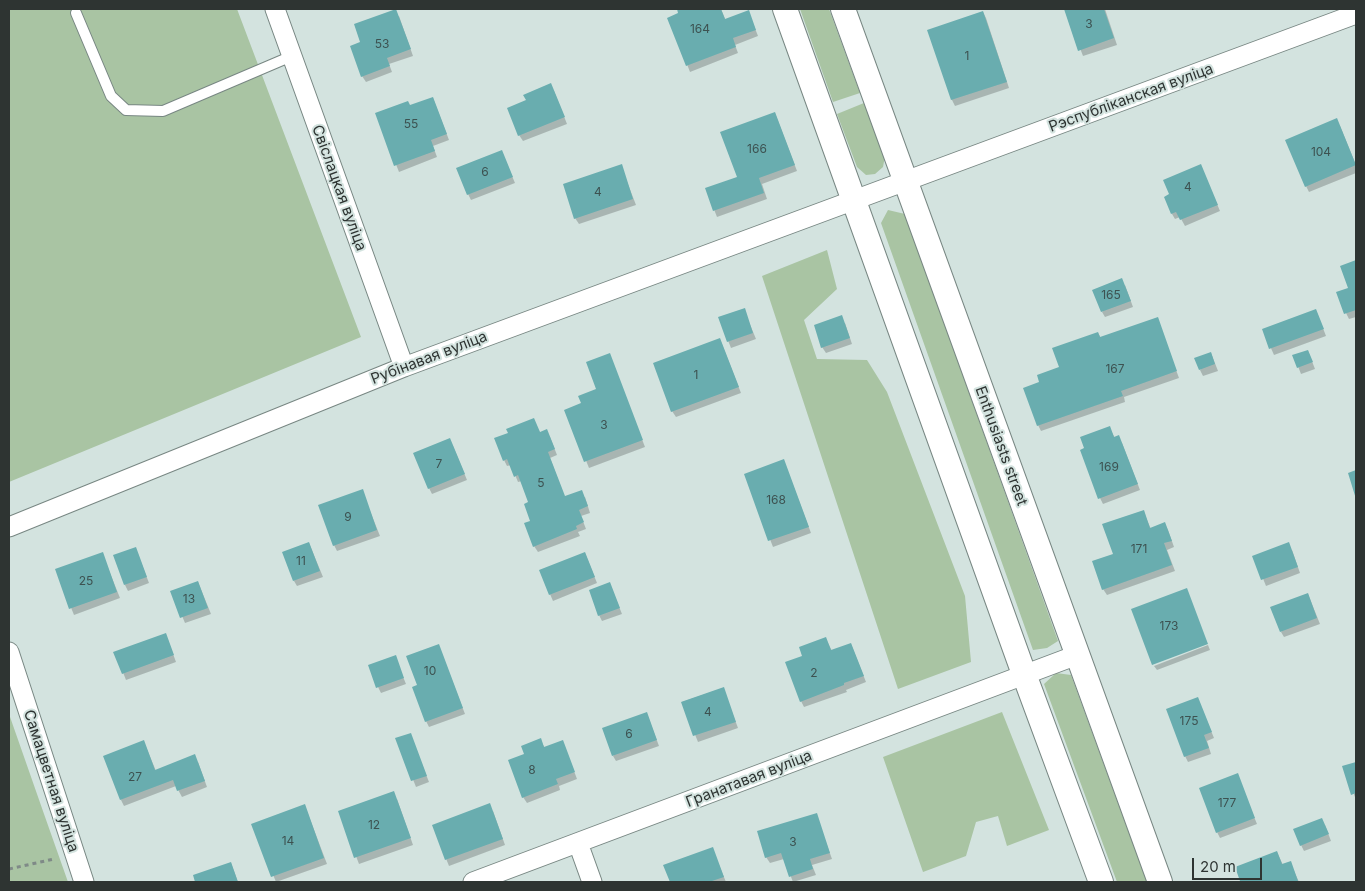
<!DOCTYPE html>
<html>
<head>
<meta charset="utf-8">
<style>
  body { margin:0 }
  #map { position:relative; width:1365px; height:891px; overflow:hidden; background:#d3e3df; font-family:Inter,sans-serif }
  canvas { display:block }
  .frame { position:absolute; inset:0; border:10px solid #2e3432; pointer-events:none }
  .scale { position:absolute; left:1192px; top:858px; width:70px; height:22px; box-sizing:border-box; border:2px solid #2e3432; border-top:0; padding-left:6px; font-size:15px; line-height:18px; white-space:nowrap; color:#2e3432; -webkit-text-stroke:4px #d3e3df; paint-order:stroke }
</style>
</head>
<body>
<div id="map">
<canvas width="1365" height="891"></canvas>
<div class="frame"></div>
<div class="scale">20 m</div>
</div>
<script>
const c = document.querySelector('canvas').getContext('2d');
c.lineJoin = 'round';
function paint(path, color) {
  c.fillStyle = color;
  c.fill(path, 'evenodd');
}
function poly(rows) {
  const path = new Path2D();
  for (const r of rows) {
    path.moveTo(r[0], r[1]);
    for (let i = 2; i < r.length; i += 2) path.lineTo(r[i], r[i + 1]);
  }
  return path;
}
function stroke(path, color, width, dash) {
  c.strokeStyle = color;
  c.lineWidth = width;
  c.lineCap = dash ? 'butt' : 'round';
  c.setLineDash(dash || []);
  c.stroke(path);
}
function write(font, color, halo, rows, align = 'center') {
  c.font = font + ' Inter,sans-serif';
  c.lineWidth = 4;
  c.setLineDash([]);
  c.textBaseline = 'middle';
  c.strokeStyle = halo;
  c.fillStyle = color;
  for (const [text, x, y, turn = 0] of rows) {
    c.save();
    c.translate(x, y);
    c.rotate((+turn || 0) * Math.PI / 180);
    c.textAlign = isNaN(turn) ? turn : align;
    if (halo) c.strokeText(text, 0, 0);
    c.fillText(text, 0, 0);
    c.restore();
  }
}
paint(poly([
  [9,9,237,9,361,337,9,482],
  [800,9,829,9,860,93,833,102],
  [864,103,885,156,883,167,875,174,866,175,857,167,837,114],
  [888,210,905,214,1058,641,1047,648,1033,650,881,223],
  [827,250,837,289,804,320,817,359,867,360,887,392,965,596,971,662,898,689,762,276],
  [1056,673,1071,675,1147,882,1117,882,1044,684],
  [1002,712,1049,830,1007,846,998,816,976,822,966,856,923,872,883,757],
  [9,714,44,814,68,882,9,882]
]), '#a9c4a3');
paint(poly([
  [678,9,721,9,726,21,751,18,758,36,735,45,738,53,690,72,669,18,680,14],
  [1065,9,1105,9,1117,45,1083,56],
  [983,12,986,18,1009,88,955,106,952,100,929,31],
  [399,16,413,56,389,64,392,72,366,82,362,76,362,43],
  [554,91,567,124,523,141,519,135],
  [433,98,449,140,433,146,437,157,399,172,376,114,410,107],
  [775,113,797,171,762,184,767,199,717,217,706,189,738,178],
  [1340,126,1356,165,1356,173,1309,192,1306,186],
  [502,152,515,183,471,200,468,194],
  [621,166,636,205,579,224,575,218],
  [1201,166,1220,211,1185,226,1180,217,1175,219,1172,214,1171,195],
  [1356,261,1356,317,1349,319,1346,313,1350,288,1342,267],
  [1125,285,1133,307,1105,317,1102,312],
  [744,310,756,339,731,348,719,318],
  [1316,310,1326,336,1274,355,1263,330],
  [1157,318,1179,378,1124,397,1125,402,1041,431,1038,425,1060,368,1098,333,1101,338],
  [845,323,852,344,826,353,822,347],
  [720,339,741,393,676,417,672,411],
  [1308,351,1315,369,1301,374,1294,356],
  [1211,353,1218,371,1203,376,1200,370],
  [609,354,645,447,589,468,566,411,583,404,598,390],
  [534,420,540,433,550,437,557,455,550,458,565,498,585,497,590,513,581,516,586,529,578,532,580,536,538,552,534,546,530,502,522,481,518,482,511,465,507,466,504,460,509,434],
  [1109,427,1115,438,1122,443,1140,490,1103,504,1100,498],
  [453,446,467,480,432,494,429,488],
  [784,461,811,533,773,547,745,475],
  [362,491,380,536,337,551,334,545],
  [1143,511,1151,529,1165,524,1168,530,1174,547,1167,550,1175,571,1107,595,1103,589,1114,555],
  [309,543,323,577,297,586,294,581],
  [136,549,149,583,128,591,125,585],
  [1292,550,1300,573,1266,586,1254,556],
  [102,553,120,598,74,615,56,570],
  [585,553,597,583,553,601,540,571],
  [198,582,211,614,185,623,172,592],
  [610,584,622,614,602,621,599,615],
  [1308,594,1320,624,1284,637,1281,632],
  [826,639,832,651,851,644,866,682,846,690,847,692,804,707,801,701],
  [168,640,176,662,126,680,115,652],
  [1208,645,1210,650,1157,670,1154,666],
  [439,646,465,714,429,727,426,721,418,686],
  [395,657,406,684,381,693,378,687],
  [723,688,738,728,698,742,682,702],
  [1198,699,1214,738,1207,741,1211,754,1188,762,1185,756],
  [647,714,659,746,616,761,613,756],
  [410,734,429,782,416,787,397,739],
  [540,740,545,748,565,747,577,779,559,786,560,790,527,803,523,797],
  [144,742,156,771,198,762,207,787,182,797,176,786,124,806,121,800],
  [1356,763,1356,800,1344,767],
  [1237,775,1257,824,1220,838,1217,832],
  [397,799,413,845,359,864,339,812],
  [305,806,327,864,276,882,253,825],
  [493,811,505,845,449,866,433,826],
  [816,814,832,859,812,865,816,875,793,882,784,859,770,863,766,857],
  [1325,825,1331,841,1304,851,1301,845],
  [1277,852,1283,865,1290,862,1299,882,1239,882],
  [715,855,726,882,671,882,665,866],
  [231,863,238,882,196,882,194,876]
]), '#0003');
paint(poly([
  [396,9,411,49,387,58,390,66,361,77,350,46,360,42,354,24],
  [677,9,721,9,725,19,749,10,756,30,733,38,736,47,686,66,667,18,678,13],
  [1064,9,1104,9,1114,38,1078,51],
  [983,11,1007,82,951,100,927,30],
  [551,83,565,117,518,136,507,108,526,100,523,95],
  [433,97,447,134,431,140,435,151,394,166,375,113,408,101,410,105],
  [775,112,795,165,759,178,764,193,713,211,705,188,737,177,720,132],
  [1337,118,1356,165,1305,187,1285,140],
  [502,150,513,177,467,195,456,168],
  [622,164,633,199,574,219,563,184],
  [1201,164,1218,205,1180,220,1176,212,1171,214,1164,197,1169,194,1163,180],
  [1356,260,1356,310,1344,314,1336,292,1348,288,1340,266],
  [1122,278,1131,301,1101,312,1092,290],
  [745,308,753,333,727,342,718,317],
  [1316,309,1324,329,1269,349,1262,329],
  [842,315,850,338,821,348,814,325],
  [1158,317,1177,371,1121,391,1123,396,1037,426,1023,388,1039,382,1037,375,1059,367,1052,348,1098,332,1100,337],
  [720,338,739,387,671,412,653,363],
  [1308,350,1313,362,1297,368,1292,355],
  [1211,352,1215,364,1199,370,1194,358],
  [610,353,643,440,584,462,564,410,581,403,578,396,596,389,586,362],
  [534,418,540,432,547,429,555,449,548,452,565,496,582,490,588,506,579,510,584,522,576,526,577,529,533,547,524,523,530,521,524,504,528,502,518,475,514,477,507,459,503,461,494,438,508,433,506,429],
  [1110,426,1114,437,1119,435,1138,484,1098,499,1080,450,1084,448,1080,437],
  [450,438,465,474,428,489,413,453],
  [784,459,809,527,768,541,744,474],
  [1356,470,1356,499,1348,473],
  [363,489,377,530,333,546,318,505],
  [1144,510,1150,528,1165,522,1172,541,1164,543,1172,565,1102,590,1092,561,1113,554,1102,524],
  [309,542,320,571,293,581,282,552],
  [1289,542,1298,567,1261,580,1252,556],
  [136,547,147,577,124,585,113,555],
  [103,552,117,592,69,609,55,569],
  [585,552,595,577,549,595,539,570],
  [198,581,208,608,180,618,170,591],
  [610,582,620,608,598,616,589,590],
  [1187,588,1208,644,1152,665,1131,609],
  [1308,593,1317,618,1280,632,1270,607],
  [166,633,174,655,122,674,113,652],
  [826,637,831,650,851,643,864,676,844,683,844,685,800,702,785,662,802,656,799,647],
  [439,644,463,708,425,722,412,687,417,685,406,656],
  [396,655,404,678,376,688,368,665],
  [724,687,736,722,693,736,681,702],
  [1198,697,1212,732,1204,735,1209,748,1184,757,1166,709],
  [647,712,657,740,612,756,602,728],
  [411,733,427,776,411,781,395,738],
  [541,738,544,747,563,740,575,772,556,779,558,784,522,798,508,760,524,754,521,746],
  [144,740,155,770,195,754,205,781,177,791,173,780,120,800,103,756],
  [1356,762,1356,793,1351,795,1342,766],
  [1238,773,1255,818,1216,833,1199,788],
  [394,791,411,838,354,858,338,811],
  [490,803,503,839,445,860,432,825],
  [305,804,324,858,271,877,251,824],
  [817,813,830,853,810,859,813,869,789,877,781,853,765,858,757,831],
  [1322,818,1329,834,1300,846,1293,829],
  [713,847,724,877,709,882,670,882,663,865],
  [1277,851,1282,864,1291,861,1298,881,1236,882,1240,881,1235,867],
  [231,862,238,882,195,882,193,875]
]), '#69adaf');
const service = poly([
  [76,13,111,96,126,110,163,111,292,56]
]);
const minor = poly([
  [275,9,404,367],
  [9,527,404,367,1356,14],
  [9,652,84,882],
  [578,843,592,882],
  [473,882,1077,655]
]);
const tertiary = poly([
  [785,9,1024,674,1101,882],
  [843,9,1160,882]
]);
stroke(service, '#788783', 12);
stroke(minor, '#788783', 21);
stroke(tertiary, '#788783', 26);
stroke(poly([
  [9,869,54,859]
]), '#7f8a87', 3, [4, 4]);
stroke(service, '#fff', 10);
stroke(minor, '#fff', 19);
stroke(tertiary, '#fff', 24);
write('12px', '#3d5251', null, [
  ["3",1089,24],
  ["164",700,29],
  ["53",382,44],
  ["1",967,56],
  ["55",411,124],
  ["166",757,149],
  ["104",1321,152],
  ["6",485,172],
  ["4",1188,187],
  ["4",598,192],
  ["165",1111,295],
  ["167",1115,369],
  ["1",696,375],
  ["3",604,425],
  ["7",439,464],
  ["169",1109,467],
  ["5",541,483],
  ["168",776,500],
  ["9",348,517],
  ["171",1139,549],
  ["11",301,561],
  ["25",86,581],
  ["13",189,599],
  ["173",1169,626],
  ["10",430,671],
  ["2",814,673],
  ["4",708,712],
  ["175",1189,721],
  ["6",629,734],
  ["8",532,770],
  ["27",135,777],
  ["177",1227,803],
  ["12",374,825],
  ["14",288,841],
  ["3",793,842]
]);
write('15px', '#2e3432', '#d3e3df', [
  ["Рэспубліканская вуліца",1131,98,-20],
  ["Свіслацкая вуліца",339,188,70],
  ["Рубінавая вуліца",429,358,-21],
  ["Enthusiasts street",1001,446,70],
  ["Гранатавая вуліца",749,779,-21],
  ["Самацветная вуліца",51,781,72]
]);
</script>
</body>
</html>
